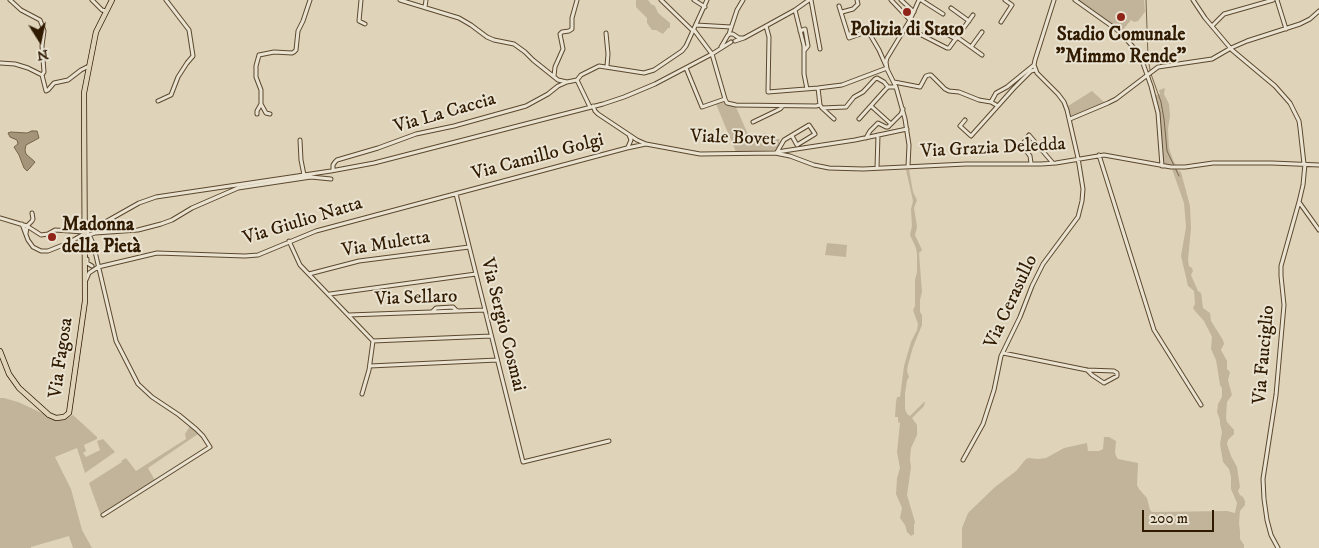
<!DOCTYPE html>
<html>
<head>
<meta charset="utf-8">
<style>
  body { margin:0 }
  #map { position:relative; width:1319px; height:548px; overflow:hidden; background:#dfd4b9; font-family:"IM FELL DW Pica",serif }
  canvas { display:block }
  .north { position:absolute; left:15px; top:15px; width:50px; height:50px; -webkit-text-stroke:4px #eae3d2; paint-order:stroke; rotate:170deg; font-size:14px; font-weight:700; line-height:20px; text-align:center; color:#301a00 }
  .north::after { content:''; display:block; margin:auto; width:18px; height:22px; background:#301a00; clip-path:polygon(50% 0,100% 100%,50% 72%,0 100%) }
  .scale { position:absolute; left:1142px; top:510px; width:72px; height:22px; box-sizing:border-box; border:2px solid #301a00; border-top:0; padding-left:6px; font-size:15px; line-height:18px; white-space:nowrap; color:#301a00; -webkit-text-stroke:4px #eae3d2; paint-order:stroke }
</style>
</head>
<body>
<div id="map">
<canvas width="1319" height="548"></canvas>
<div class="north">N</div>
<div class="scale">200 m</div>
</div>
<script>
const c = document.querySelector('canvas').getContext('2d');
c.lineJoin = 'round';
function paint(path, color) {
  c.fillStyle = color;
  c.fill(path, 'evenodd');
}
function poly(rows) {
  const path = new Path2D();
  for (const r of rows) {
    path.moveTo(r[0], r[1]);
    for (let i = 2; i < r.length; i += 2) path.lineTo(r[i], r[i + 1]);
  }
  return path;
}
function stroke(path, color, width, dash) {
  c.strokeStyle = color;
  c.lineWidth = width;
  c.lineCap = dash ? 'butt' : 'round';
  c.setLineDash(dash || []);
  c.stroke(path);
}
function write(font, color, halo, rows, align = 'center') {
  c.font = font + ' "IM FELL DW Pica",serif';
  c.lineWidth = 4;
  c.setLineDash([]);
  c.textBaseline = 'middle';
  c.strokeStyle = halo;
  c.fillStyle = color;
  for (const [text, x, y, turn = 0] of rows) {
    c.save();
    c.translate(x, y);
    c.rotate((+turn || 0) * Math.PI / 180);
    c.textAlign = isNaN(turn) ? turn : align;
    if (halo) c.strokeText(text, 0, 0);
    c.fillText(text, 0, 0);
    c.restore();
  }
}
paint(poly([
  [636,0,648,0,651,4,655,6,658,13,670,23,670,28,668,28,663,34,656,30,652,30,647,23,647,18,636,7],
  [1077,0,1144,0,1145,12,1138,21,1134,22,1131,20,1122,31],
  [1165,88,1164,94,1169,104,1170,116,1168,129,1169,148,1173,160,1176,165,1166,164,1164,163,1162,155,1160,120,1154,96,1160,94,1159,90],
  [1092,91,1104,102,1071,116,1068,106],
  [723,102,728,105,736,107,750,139,766,133,770,139,780,139,779,142,780,144,776,151,736,152,716,104],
  [909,169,913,192,917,200,914,208,917,227,915,235,922,250,919,253,922,292,920,300,920,312,922,315,922,325,913,347,908,365,907,371,909,377,907,380,905,394,905,409,907,414,910,416,925,401,924,406,912,418,917,425,917,435,911,448,910,459,911,467,907,495,915,522,914,525,914,534,911,536,907,532,905,525,900,518,902,508,896,494,897,478,900,468,897,452,900,423,898,422,898,417,895,417,896,402,897,397,900,397,904,366,911,342,917,330,918,324,913,310,915,306,915,280,917,272,917,254,916,248,910,235,912,226,911,209,913,201,906,170],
  [1172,169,1178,170,1181,172,1190,206,1191,228,1188,260,1189,266,1192,268,1193,271,1191,275,1198,291,1201,293,1203,308,1210,313,1211,321,1223,340,1224,344,1221,350,1227,361,1227,369,1230,372,1228,380,1232,395,1227,402,1226,418,1227,422,1234,430,1234,434,1228,440,1227,444,1231,456,1237,467,1240,487,1238,491,1240,495,1243,497,1245,501,1245,505,1240,511,1239,523,1240,531,1240,539,1244,545,1244,548,962,548,962,528,968,513,995,487,1016,471,1026,459,1029,458,1038,459,1046,458,1064,448,1087,443,1088,451,1099,451,1103,449,1104,437,1109,437,1116,441,1115,452,1116,456,1118,459,1138,463,1137,485,1139,489,1147,498,1150,510,1152,512,1227,511,1235,513,1237,503,1231,489,1231,477,1229,469,1223,462,1220,444,1222,432,1220,424,1220,420,1217,412,1218,404,1222,397,1222,388,1220,385,1216,360,1211,349,1212,337,1204,321,1195,311,1193,308,1195,304,1194,291,1188,286,1181,256,1186,227,1184,203],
  [827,243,847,245,846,257,825,255],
  [0,398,4,398,18,402,57,420,62,420,73,415,97,437,97,439,84,445,86,451,83,453,86,457,100,450,97,441,103,439,115,452,85,473,77,448,55,457,71,489,82,530,92,548,73,548,69,536,31,547,31,548,0,548],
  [190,426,198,434,148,468,156,482,101,516,89,483,122,462,121,461,126,458,136,471,186,439,185,434]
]), '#c1b49a');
const water = poly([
  [32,131,37,131,39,138,26,145,25,150,26,154,35,162,30,168,27,171,24,168,19,155,14,147,18,144,17,140,10,137,8,133,11,132,27,133,32,131]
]);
paint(water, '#a4957a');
stroke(water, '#766449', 1);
stroke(poly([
  [1146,0,1148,57,1150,70],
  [1151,74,1161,102,1164,119,1167,151,1179,176]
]), '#766449', 1);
const minor = poly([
  [10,0,21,10,40,20,42,25,44,31,42,46,44,72,42,75,46,91,48,90,54,83,68,80,81,70,89,66],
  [92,0,102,10,106,11],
  [361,0,359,21,365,24],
  [400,0,459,18,471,25,487,37,494,40,514,44,525,52,533,60,558,80,567,82,577,80,590,107],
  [661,0,693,31],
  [694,0,705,7],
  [811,0,820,49],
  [891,0,910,20],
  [901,0,914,12],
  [921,0,943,14],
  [1075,0,1120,32,1140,55,1151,86,1158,113,1162,166],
  [1193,0,1205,18,1232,50,1275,86,1290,103,1299,121,1300,128,1304,164],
  [1277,0,1286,29],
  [425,7,426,0],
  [951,8,969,21],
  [795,10,804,46,804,74,807,89],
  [842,12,853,9,858,4,857,0],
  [1001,22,1012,5,1005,0],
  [696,25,731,27],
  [766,26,769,37,768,92,818,88,842,85,887,68,879,50,869,33,866,32,849,38,839,6],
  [1212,26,1224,14,1273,0],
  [906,27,947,48,949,48,973,15],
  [937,29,956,39],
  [694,30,712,54,725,99,727,103,736,105,816,106,820,105,818,88],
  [800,31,805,29,808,46,804,51],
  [606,33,608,54,607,66],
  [729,34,737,10,743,0],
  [957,37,982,55],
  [735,41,744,38,766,26,795,10,809,0],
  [721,47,728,35,730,34,733,34,739,38,743,38],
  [971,47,982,32],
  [0,63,15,64,28,68,42,75],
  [686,68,702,107,725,99],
  [554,76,555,67,563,49,560,34,562,32,569,31,572,29,572,18,577,0],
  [577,80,581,75,599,66,644,73,654,70,682,51,686,46,707,0],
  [894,82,920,87,926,76,929,75,931,75,945,89,949,91,959,92,979,100,991,102,998,106],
  [158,101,171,95,178,77,187,63,193,56,189,30,166,0],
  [991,102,996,93,1007,87,1034,65],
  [261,104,266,113,270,114],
  [820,105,822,108,846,107,854,97,863,92,875,79,877,78,884,82,888,87],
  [593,106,595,111,598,114,637,140,646,144,700,154,775,153,790,156,814,165,829,168,863,169,966,164,1041,164,1056,163,1104,155,1171,167,1185,167,1213,163,1272,163,1319,165],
  [871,106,891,124],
  [822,108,834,119],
  [257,114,257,111,261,104,261,90,256,77,256,66,259,55,274,52,292,53,294,52,296,50,298,31,303,21,310,0],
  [859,119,885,90,888,87,896,87],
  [1070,119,1108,103,1116,99,1158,67,1212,59,1231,48,1247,41,1300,24,1310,19,1319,11],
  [965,120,960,126,971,136,1014,88,1031,71,1035,70],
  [753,122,780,109,783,106],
  [866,138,870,131,878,123,886,127,888,127,901,114,903,109],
  [300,140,301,160,304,175],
  [628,147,631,140,629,135],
  [777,152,855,140,907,129],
  [777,152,784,140,809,125,815,134,797,145,792,136],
  [1099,155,1154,330,1201,405],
  [1031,163,1030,156,1022,145,1029,135,1052,162],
  [908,166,909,145,905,119,896,87,887,69,886,62,887,58,910,20,919,0],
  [877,168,878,135],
  [333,170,333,165,335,162,337,160,378,148,416,134,454,126,526,106,548,94,558,86,567,82],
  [456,194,523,462,609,441],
  [1299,202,1319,230],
  [0,218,27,226,41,235,48,234,55,230,84,232],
  [22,224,28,240,33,247,41,251,48,251,68,243,139,203,156,197,331,171,374,163,603,104,624,97,655,84,712,54,731,42],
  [86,233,89,235,93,243,116,341,138,384,152,397,179,415,196,429,203,436,210,447,103,515],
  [26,234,27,226,32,221,33,219,32,213],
  [89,235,95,233,138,230,161,224,172,220,192,208,238,188,311,177,331,179],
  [289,241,300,265,373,341,369,370,362,394],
  [87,259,87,263,92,266],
  [309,274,359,261,469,247],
  [86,280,89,273,98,267,157,253,245,256,258,255,316,231,627,148,646,144],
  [330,294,476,274],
  [432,312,436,308,453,307,456,310],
  [349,315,485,310],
  [373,341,491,336],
  [1003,353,1087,370,1114,371,1117,373,1117,376,1104,383,1092,375,1087,370],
  [370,366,497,360],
  [963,460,983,424,994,390,1001,356,1020,317,1032,286,1043,264,1078,217,1082,201,1083,189,1078,158,1067,110,1064,102,1058,94,1037,73,1034,65,1035,60,1054,0],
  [1278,548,1271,535,1267,520,1264,499,1263,479,1276,395,1284,305,1281,276,1281,266,1299,202,1303,185,1305,164]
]);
const major = poly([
  [0,351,9,374,19,388,49,415,56,418,64,417,69,413,85,301,84,93,96,32,112,0]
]);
stroke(minor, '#5c482e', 5);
stroke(major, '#301a00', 6);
stroke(minor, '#eae3d2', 3);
stroke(major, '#dfd4b9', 4.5);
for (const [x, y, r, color] of [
  [907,12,5,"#8f2418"],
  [1121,17,5,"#8f2418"],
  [52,237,5,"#8f2418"]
]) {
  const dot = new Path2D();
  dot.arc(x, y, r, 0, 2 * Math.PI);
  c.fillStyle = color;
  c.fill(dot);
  stroke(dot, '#eae3d2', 2);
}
write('bold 19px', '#301a00', '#eae3d2', [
  ["Polizia di Stato",907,31],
  ["Stadio Comunale",1121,36],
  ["\"Mimmo Rende\"",1121,58],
  ["Madonna",62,226,"left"],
  ["della Pietà",62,248,"left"]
]);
write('19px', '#301a00', '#eae3d2', [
  ["Via La Caccia",445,114,-16],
  ["Viale Bovet",733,139,2],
  ["Via Grazia Deledda",993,149,-3],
  ["Via Camillo Golgi",538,158,-15],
  ["Via Giulio Natta",303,222,-17],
  ["Via Muletta",386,245,-9],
  ["Via Sellaro",416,299,-2],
  ["Via Cerasullo",1012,302,-65],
  ["Via Sergio Cosmai",502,325,76],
  ["Via Fauciglio",1265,355,-85],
  ["Via Fagosa",62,358,-82]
]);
</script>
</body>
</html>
